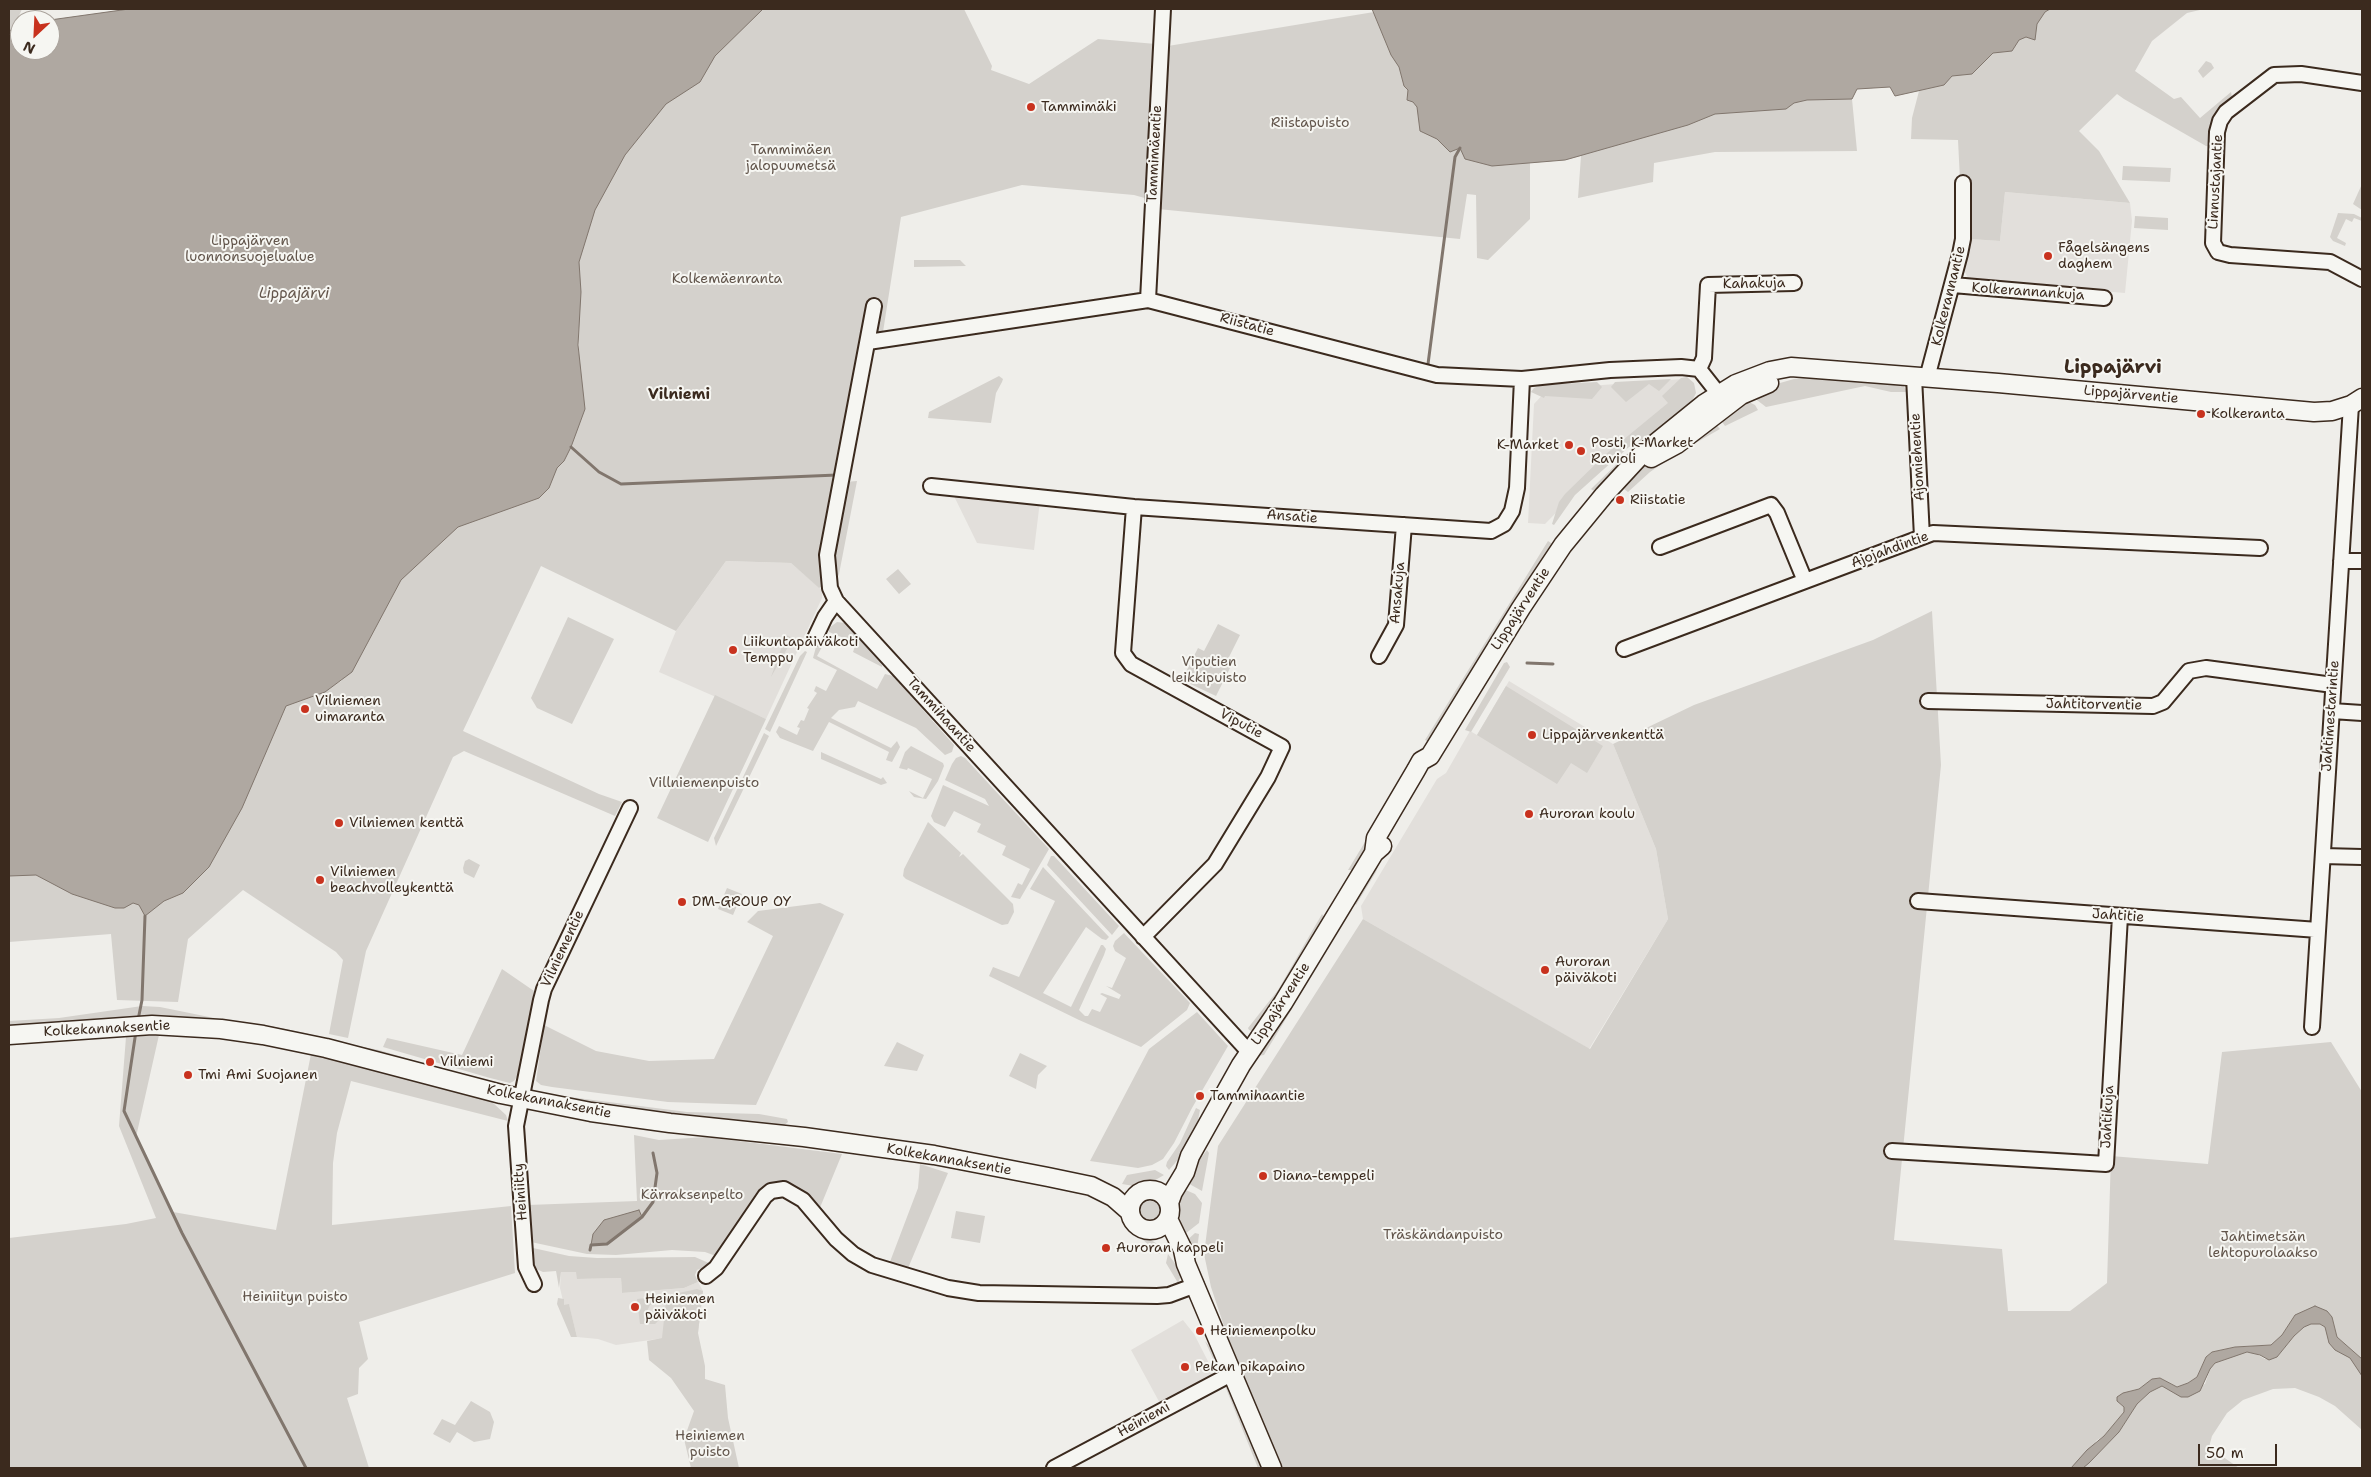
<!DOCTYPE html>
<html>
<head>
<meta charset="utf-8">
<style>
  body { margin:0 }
  #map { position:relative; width:2371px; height:1477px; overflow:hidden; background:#efeeea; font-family:"Shantell Sans",sans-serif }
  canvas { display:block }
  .frame { position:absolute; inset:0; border:10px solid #3b2a1e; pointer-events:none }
  .north { position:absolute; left:10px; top:10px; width:50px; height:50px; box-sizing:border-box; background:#f6f6f2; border:1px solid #aba49d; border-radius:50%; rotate:205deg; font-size:14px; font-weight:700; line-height:20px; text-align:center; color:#3b2a1e }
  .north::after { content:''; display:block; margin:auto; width:18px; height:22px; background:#c8321e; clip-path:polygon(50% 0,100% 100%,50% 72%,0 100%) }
  .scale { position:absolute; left:2198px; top:1444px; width:79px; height:22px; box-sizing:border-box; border:2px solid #3b2a1e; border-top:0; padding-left:6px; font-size:15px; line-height:18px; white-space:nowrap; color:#3b2a1e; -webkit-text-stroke:4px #f6f6f2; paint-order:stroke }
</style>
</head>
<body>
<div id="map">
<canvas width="2371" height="1477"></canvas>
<div class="frame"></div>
<div class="north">N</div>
<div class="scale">50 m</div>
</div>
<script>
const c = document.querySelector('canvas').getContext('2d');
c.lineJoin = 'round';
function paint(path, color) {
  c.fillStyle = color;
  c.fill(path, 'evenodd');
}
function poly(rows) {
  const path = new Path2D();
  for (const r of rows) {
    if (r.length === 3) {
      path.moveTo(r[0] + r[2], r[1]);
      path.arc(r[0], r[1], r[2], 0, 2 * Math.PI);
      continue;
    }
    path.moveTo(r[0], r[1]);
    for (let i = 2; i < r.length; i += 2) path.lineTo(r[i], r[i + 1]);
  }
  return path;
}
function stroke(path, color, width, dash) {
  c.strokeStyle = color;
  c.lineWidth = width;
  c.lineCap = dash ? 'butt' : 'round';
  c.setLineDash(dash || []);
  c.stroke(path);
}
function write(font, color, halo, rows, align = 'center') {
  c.font = font + ' "Shantell Sans",sans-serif';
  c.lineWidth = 4;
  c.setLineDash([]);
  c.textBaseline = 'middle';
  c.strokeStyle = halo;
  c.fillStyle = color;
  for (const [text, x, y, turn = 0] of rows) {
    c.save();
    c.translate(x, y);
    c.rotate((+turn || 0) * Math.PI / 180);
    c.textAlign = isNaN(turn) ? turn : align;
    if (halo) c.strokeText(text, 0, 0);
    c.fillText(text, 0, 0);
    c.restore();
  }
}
paint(poly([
  [2005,192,2130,203,2132,221,2125,293,1969,280,1964,270,1970,239,2000,241],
  [1684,379,1690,403,1602,466,1545,524,1528,523,1534,404,1548,389],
  [952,492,1040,501,1034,550,977,543],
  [726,561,791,563,822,590,822,598,766,719,659,672,676,631],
  [1509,681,1613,744,1656,849,1668,919,1589,1049,1363,919,1361,906,1437,779,1446,773,1470,731,1477,735],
  [561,1271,577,1272,577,1279,621,1278,622,1293,684,1288,698,1282,703,1291,698,1333,616,1345,598,1339,577,1337,569,1305,564,1305,560,1288],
  [1183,1320,1194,1334,1213,1371,1212,1377,1162,1407,1131,1350]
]), '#e2dfdb');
paint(poly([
  [9,9,22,9,14,27,20,26,20,50,50,50,50,20,129,9,964,9,992,66,991,70,1029,84,1098,39,1156,44,1148,199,1134,195,1022,185,901,217,883,332,866,329,820,565,823,586,819,588,791,563,726,561,676,631,541,566,463,731,599,794,622,802,615,816,464,751,453,757,366,951,348,1038,329,1034,343,960,336,952,243,890,188,939,178,1002,117,1000,111,934,9,942],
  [510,240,579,262,579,371],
  [295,663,342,680,341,681,312,697,301,699,286,706],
  [1372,9,2204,9,2187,13,2152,41,2135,71,2174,99,2181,97,2200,118,2231,92,2232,97,2219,109,2212,147,2206,146,2124,99,2117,94,2079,131,2099,151,2130,203,2005,192,2000,241,1970,239,1960,180,1958,140,1911,139,1912,118,1919,91,1895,96,1890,87,1857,89,1852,99,1857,151,1715,152,1654,163,1653,182,1578,198,1581,156,1565,160,1530,163,1530,219,1488,260,1477,258,1476,195,1467,194,1460,239,1158,209,1168,46,1374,12],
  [2206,61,2211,63,2214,68,2203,78,2198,71],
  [2123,166,2171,168,2170,182,2122,180],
  [2362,184,2362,210,2353,204],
  [2338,213,2354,214,2362,218,2362,221,2354,218,2352,222,2346,219,2337,238,2346,243,2345,246,2333,241,2330,237],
  [2135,216,2168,218,2168,230,2134,228],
  [914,260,960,260,966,266,914,267],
  [999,376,1003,379,1002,382,996,393,991,423,928,418,929,412],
  [1822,376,1902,384,1908,392,1891,392,1865,386,1766,407,1753,397,1766,387,1794,379],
  [1687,377,1694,383,1696,393,1691,403,1652,434,1629,447,1604,469,1575,495,1554,525,1552,524,1559,502,1565,494,1606,454,1668,403,1662,396,1681,378],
  [1671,379,1659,391,1649,384,1626,402,1611,387,1615,382],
  [1597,382,1602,387,1592,399,1545,396,1544,398,1531,392,1534,388,1541,385],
  [1747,401,1755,405,1758,410,1725,426,1718,416],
  [1713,421,1720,429,1678,453,1650,472,1628,492,1624,489,1645,466,1684,442],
  [1637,450,1610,478,1594,491,1591,489,1627,454],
  [857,481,839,574,836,581,830,569,845,482],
  [1548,541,1554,545,1430,743,1425,740],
  [898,569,911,584,899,594,886,579],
  [1932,611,1941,765,1894,1240,2002,1249,2008,1311,2070,1311,2107,1283,2111,1156,2208,1164,2222,1052,2331,1042,2362,1092,2362,1359,2337,1337,2332,1317,2295,1315,2282,1335,2271,1345,2235,1347,2212,1352,2206,1357,2197,1377,2188,1383,2177,1387,2160,1378,2152,1379,2139,1389,2130,1391,2117,1401,2124,1407,2124,1412,2104,1436,2096,1441,2089,1463,2119,1432,2137,1404,2150,1392,2162,1386,2175,1393,2205,1384,2210,1369,2215,1363,2239,1353,2253,1352,2265,1359,2277,1357,2294,1336,2304,1327,2311,1323,2320,1324,2325,1327,2356,1365,2362,1376,2362,1430,2335,1406,2319,1397,2295,1388,2273,1389,2243,1400,2227,1413,2212,1436,2209,1447,2239,1468,1282,1468,1226,1332,1211,1287,1204,1254,1218,1146,1363,919,1590,1049,1668,919,1656,849,1613,744,1694,705,1873,640],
  [568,617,614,639,572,724,537,708,531,698],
  [837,622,845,623,882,665,882,667,853,652,856,643,829,632,829,628],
  [1218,624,1240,635,1227,661,1232,664,1216,696,1182,680,1198,648,1204,651],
  [786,635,793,638,771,677],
  [819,646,822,647,817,656,877,689,885,674,893,676,954,745,952,752,945,755,916,728,858,701,855,707,839,710,831,718,891,748,897,741,900,747,892,762,886,760,889,752,829,722,813,751,780,738,776,732,779,726,797,735,800,728,797,727,801,720,804,721,809,709,807,708,817,693,814,691,816,686,826,691,837,670,813,658,816,647],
  [805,651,807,652,770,732,765,729,800,656],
  [1507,662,1510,667,1471,732,1465,730,1504,663],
  [1506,686,1603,746,1587,773,1571,763,1557,784,1477,735],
  [715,695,766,719,708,842,657,818],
  [764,733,769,736,716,846,714,838],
  [911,746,943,763,944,766,938,781,926,799,914,797,909,791,923,798,932,779,908,768,907,770,899,768,905,752],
  [821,752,881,779,883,777,887,783,881,785,821,759],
  [961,756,965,758,1049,849,1020,899,1011,897,1018,883,1022,885,1030,869,1002,855,1006,846,977,832,981,824,954,811,945,827,934,822,931,816,943,785,989,806,985,799,945,780,952,764,956,758],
  [928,822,961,853,959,857,963,854,1013,904,1014,912,1008,924,1002,925,906,879,903,876,904,869],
  [1371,832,1374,833,1357,870,1348,870],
  [1051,856,1054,856,1119,926,1112,935,1047,865],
  [469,859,480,865,474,878,464,873,463,868,465,861],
  [1376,862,1379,864,1376,872,1356,905,1351,900],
  [1043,867,1109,937,1106,940,1102,939,1086,927,1043,993,1071,1007,1101,945,1103,945,1106,949,1104,955,1079,1010,1085,1016,1088,1016,1092,1009,1100,1012,1107,998,1100,994,1102,993,1119,999,1121,995,1106,986,1112,988,1126,958,1115,951,1113,946,1115,941,1124,933,1190,1003,1187,1010,1141,1047,1079,1020,989,976,993,967,1019,977,1055,901,1030,889],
  [727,888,742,894,733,915,718,909],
  [820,903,844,914,756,1105,668,1102,552,1087,541,1085,536,1081,544,1025,596,1051,649,1061,714,1059,773,936,747,922,758,911],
  [1347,908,1352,910,1264,1055,1252,1057],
  [1322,914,1326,920,1280,995,1255,1028,1252,1031,1249,1030,1248,1028,1278,990],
  [502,969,534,991,520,1072,514,1081,510,1083,490,1078,383,1047,387,1038,462,1055],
  [142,1006,160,1007,219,1019,219,1020,9,1028,9,1021,59,1018],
  [1197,1012,1228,1046,1192,1108,1174,1143,1163,1159,1152,1165,1138,1168,1090,1161,1149,1049],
  [270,1026,305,1033,323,1038,269,1028],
  [159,1035,136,1137,173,1212,276,1230,311,1054,400,1075,492,1102,506,1115,508,1121,351,1081,337,1133,333,1163,332,1225,511,1206,515,1273,359,1322,368,1359,359,1368,358,1394,347,1398,369,1468,9,1468,9,1238,126,1224,156,1218,119,1126,126,1037],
  [897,1042,924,1055,917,1071,884,1066],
  [358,1046,379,1050,416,1061,409,1062],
  [1020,1053,1047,1066,1038,1075,1036,1089,1009,1076],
  [546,1094,687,1112,759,1114,787,1119,788,1122,782,1127,604,1108],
  [1196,1108,1200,1110,1196,1130,1182,1155,1169,1170,1166,1166,1167,1162,1180,1143],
  [634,1135,659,1140,706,1137,842,1154,819,1210,793,1186,775,1184,740,1222,716,1256,705,1252,672,1250,616,1255,587,1254,531,1242,528,1205,637,1201],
  [1207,1150,1209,1153,1202,1191,1184,1181],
  [920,1164,948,1173,906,1273,888,1267,918,1188],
  [1155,1170,1164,1175,1152,1182,1134,1186,1122,1184,1127,1175],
  [1181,1188,1195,1194,1202,1203,1199,1223,1181,1237,1176,1220],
  [1150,1211,12],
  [956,1211,985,1216,980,1243,951,1238],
  [1195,1233,1199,1234,1195,1266,1184,1243],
  [1144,1237,1150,1239,1164,1249,1159,1254,1142,1239],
  [533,1248,569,1256,597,1258,695,1257,711,1264,697,1270,695,1275,698,1282,684,1288,622,1293,621,1278,577,1279,576,1272,561,1272,559,1288,556,1271,543,1272,532,1267,529,1249],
  [1168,1254,1182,1273,1178,1283,1166,1263],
  [697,1289,703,1291,698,1333,705,1366,705,1379,725,1385,728,1418,739,1468,691,1468,684,1439,694,1411,671,1378,649,1360,647,1341,662,1338,666,1301,674,1294],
  [655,1297,661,1302,650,1305,646,1313,649,1317,658,1321,655,1324,640,1324,637,1299],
  [558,1298,564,1299,564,1305,569,1304,577,1337,571,1337,557,1304],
  [1205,1341,1218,1356,1221,1369,1219,1372],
  [1225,1386,1231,1388,1266,1468,1258,1468],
  [471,1401,490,1412,494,1422,490,1439,474,1442,457,1432,450,1443,433,1434,442,1419,455,1425]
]), '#d4d1cc');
const water = poly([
  [129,9,763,9,715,56,700,82,666,104,625,155,595,210,579,262,581,292,578,345,585,409,571,447,564,461,557,468,549,488,539,498,458,527,401,580,352,672,325,692,286,706,242,808,209,867,183,893,164,901,145,916,139,905,133,903,124,908,115,908,72,894,36,875,9,876,9,31,20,26,20,50,50,50,50,20,129,9],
  [1372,9,2050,9,2045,12,2037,24,2035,40,2026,37,2019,40,2012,51,1993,53,1972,74,1952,76,1944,85,1895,96,1890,87,1857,89,1852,99,1807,100,1794,103,1786,109,1715,114,1688,125,1565,160,1492,166,1465,159,1460,148,1450,152,1437,139,1420,131,1417,107,1413,102,1407,100,1408,90,1404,86,1399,67,1391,55,1372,9],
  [639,1210,642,1217,607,1244,591,1245,593,1234,604,1220,639,1210],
  [2315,1306,2327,1311,2332,1317,2337,1337,2362,1359,2362,1376,2350,1358,2335,1350,2329,1343,2325,1327,2320,1324,2311,1324,2304,1327,2294,1336,2277,1357,2269,1360,2260,1355,2247,1352,2215,1363,2210,1369,2200,1391,2188,1397,2181,1397,2162,1386,2150,1392,2137,1404,2119,1432,2089,1463,2083,1468,2071,1468,2087,1450,2104,1436,2124,1412,2124,1407,2117,1401,2117,1397,2123,1393,2139,1389,2152,1379,2160,1378,2177,1387,2188,1383,2197,1377,2206,1357,2212,1352,2235,1347,2271,1345,2282,1335,2295,1315,2315,1306]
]);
paint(water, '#afa8a1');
stroke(water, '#81766d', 1);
stroke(poly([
  [1428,364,1455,157,1460,148],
  [571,447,599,472,621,484,837,475],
  [1527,663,1553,664],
  [138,1020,142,1000,145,916],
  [136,1031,124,1111,182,1233,306,1468],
  [590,1250,591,1245,607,1244,642,1217,653,1202,657,1173,653,1153]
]), '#81766d', 3);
const minor = poly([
  [2362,83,2301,74,2274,75,2226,112,2220,121,2217,132,2213,243,2218,252,2230,255,2330,262,2362,279],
  [1953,285,2104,298],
  [1148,300,1163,9],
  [874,306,827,555,830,588,836,601,1249,1052],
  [868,342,1148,300,1437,375,1522,379,1610,370,1681,367,1699,369,1725,402],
  [1699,369,1704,358,1708,285,1794,283],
  [1914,377,1922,537],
  [1927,378,1960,254,1963,239,1963,183],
  [931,486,1134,507,1491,531,1504,524,1512,511,1517,488,1522,379],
  [1134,507,1123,653,1131,664,1282,747,1268,777,1215,864,1143,937],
  [1660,547,1771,505,1777,513,1805,581],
  [2341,561,2362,561],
  [815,638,825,617,836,601],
  [1624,649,1933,533,2260,548],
  [1379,656,1396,625,1404,525],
  [1928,701,2153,706,2163,702,2189,671,2206,668,2333,685],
  [2332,711,2362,713],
  [2323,856,2362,857],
  [1918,901,2318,930],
  [2312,1027,2351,405],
  [1892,1151,2106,1164,2120,916],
  [706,1276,716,1268,765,1196,771,1191,784,1189,803,1200,836,1239,853,1254,872,1265,948,1288,979,1293,1157,1296,1169,1295,1196,1285],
  [534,1284,526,1267,516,1126,541,1000,544,989,630,808],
  [1054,1468,1233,1373]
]);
const major = poly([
  [1651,458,1677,444,1741,395,1769,383],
  [1374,853,1376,838,1416,770,1421,761,1430,756,1521,608,1563,545,1604,495,1641,455,1704,404,1736,384,1770,371,1791,367,1998,383,2314,412,2332,411,2351,405,2362,398],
  [9,1035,152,1025,221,1029,263,1035,326,1048,501,1094,591,1112,670,1123,804,1137,934,1155,1048,1177,1091,1186,1113,1197,1129,1211],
  [1150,1210,20],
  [1169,1203,1173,1192,1185,1172,1190,1156,1241,1065,1283,1003,1374,853,1382,846],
  [1168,1219,1183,1250,1186,1264,1272,1468]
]);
stroke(minor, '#3b2a1e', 18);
stroke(major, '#3b2a1e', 21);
stroke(minor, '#f6f6f2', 14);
stroke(major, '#f6f6f2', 18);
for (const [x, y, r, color] of [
  [1031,107,5,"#c8321e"],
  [2048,256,5,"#c8321e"],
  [2201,414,5,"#c8321e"],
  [1569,445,5,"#c8321e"],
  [1581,451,5,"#c8321e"],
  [1620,500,5,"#c8321e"],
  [733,650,5,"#c8321e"],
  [305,709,5,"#c8321e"],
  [1532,735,5,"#c8321e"],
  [1529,814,5,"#c8321e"],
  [339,823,5,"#c8321e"],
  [320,880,5,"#c8321e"],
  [682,902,5,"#c8321e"],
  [1545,970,5,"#c8321e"],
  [430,1062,5,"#c8321e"],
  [188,1075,5,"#c8321e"],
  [1200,1096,5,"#c8321e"],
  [1263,1176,5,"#c8321e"],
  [1106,1248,5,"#c8321e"],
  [635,1307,5,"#c8321e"],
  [1200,1331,5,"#c8321e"],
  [1185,1367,5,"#c8321e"]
]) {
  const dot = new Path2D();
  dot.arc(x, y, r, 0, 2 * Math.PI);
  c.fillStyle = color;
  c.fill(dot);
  stroke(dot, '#f6f6f2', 2);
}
write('14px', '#3b2a1e', '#f6f6f2', [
  ["Tammimäki",1041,107],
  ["Fågelsängens",2058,248],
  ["daghem",2058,264],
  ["Kolkeranta",2211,414],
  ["Posti, K-Market",1591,443],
  ["Ravioli",1591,459],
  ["K-Market",1559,445,"right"],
  ["Riistatie",1630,500],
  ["Liikuntapäiväkoti",743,642],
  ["Temppu",743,658],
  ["Vilniemen",315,701],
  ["uimaranta",315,717],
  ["Lippajärvenkenttä",1542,735],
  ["Auroran koulu",1539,814],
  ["Vilniemen kenttä",349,823],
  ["Vilniemen",330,872],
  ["beachvolleykenttä",330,888],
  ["DM-GROUP OY",692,902],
  ["Auroran",1555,962],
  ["päiväkoti",1555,978],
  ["Vilniemi",440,1062],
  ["Tmi Ami Suojanen",198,1075],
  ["Tammihaantie",1210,1096],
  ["Diana-temppeli",1273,1176],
  ["Auroran kappeli",1116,1248],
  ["Heiniemen",645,1299],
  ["päiväkoti",645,1315],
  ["Heiniemenpolku",1210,1331],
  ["Pekan pikapaino",1195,1367]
], 'left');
write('14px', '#61544a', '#f6f6f2', [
  ["Riistapuisto",1310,123],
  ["Tammimäen",791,150],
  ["jalopuumetsä",791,166],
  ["Lippajärven",250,241],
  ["luonnonsuojelualue",250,257],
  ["Kolkemäenranta",727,279],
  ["Viputien",1209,662],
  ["leikkipuisto",1209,678],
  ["Villniemenpuisto",704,783],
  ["Kärraksenpelto",692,1195],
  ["Träskändanpuisto",1443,1235],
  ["Jahtimetsän",2263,1237],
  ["lehtopurolaakso",2263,1253],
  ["Heiniityn puisto",295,1297],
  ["Heiniemen",710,1436],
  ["puisto",710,1452]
]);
write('14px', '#3b2a1e', '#f6f6f2', [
  ["Tammimäentie",1155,154,-87],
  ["Linnustajantie",2216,182,-87],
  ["Kahakuja",1754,284,-1],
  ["Kolkerannankuja",2028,292,4],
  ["Kolkerannantie",1949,296,-76],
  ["Riistatie",1247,325,15],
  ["Lippajärventie",2131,395,5],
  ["Ajomiehentie",1918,457,-93],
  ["Ansatie",1292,517,4],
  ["Ajojahdintie",1890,550,-20],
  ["Ansakuja",1398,593,-85],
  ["Lippajärventie",1521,609,-57],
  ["Jahtitorventie",2094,705,1],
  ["Tammihaantie",941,715,48],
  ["Jahtimestarintie",2331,716,-86],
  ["Viputie",1241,724,28],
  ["Jahtitie",2118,916,4],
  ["Vilniementie",563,949,-65],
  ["Lippajärventie",1281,1004,-57],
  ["Kolkekannaksentie",107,1029,-3],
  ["Kolkekannaksentie",549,1102,11],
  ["Jahtikuja",2108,1117,-87],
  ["Kolkekannaksentie",949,1160,10],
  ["Heiniitty",521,1192,-94],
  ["Heiniemi",1144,1420,-29]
]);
write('italic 15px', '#64564c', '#f6f6f2', [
  ["Lippajärvi",294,294]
]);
write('bold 15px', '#3b2a1e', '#f6f6f2', [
  ["Vilniemi",679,395]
]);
write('bold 19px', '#3b2a1e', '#f6f6f2', [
  ["Lippajärvi",2113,368]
]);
</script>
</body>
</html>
